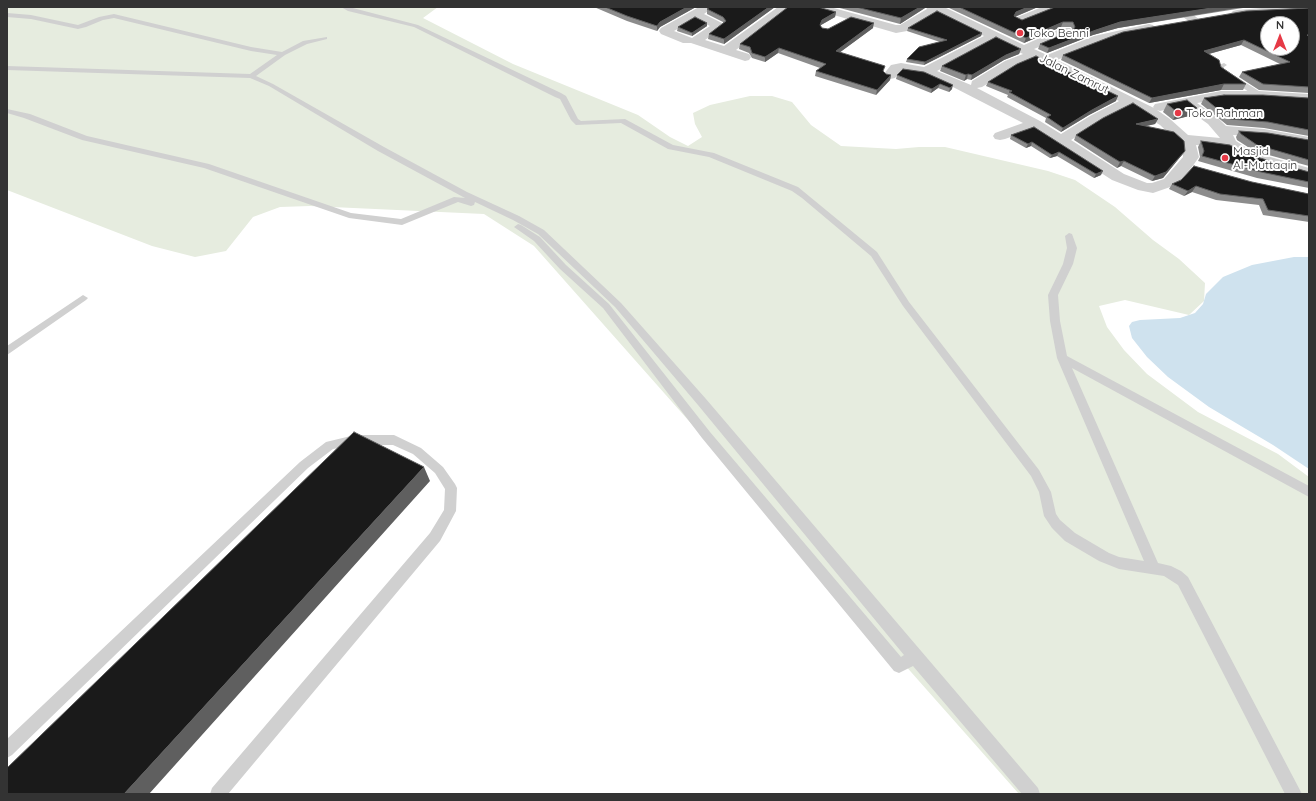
<!DOCTYPE html>
<html>
<head>
<meta charset="utf-8">
<style>
  body { margin:0 }
  #map { position:relative; width:1316px; height:801px; overflow:hidden; background:#fff; font-family:Quicksand,sans-serif }
  canvas { display:block }
  .frame { position:absolute; inset:0; border:8px solid #333; pointer-events:none }
  .north { position:absolute; left:1260px; top:16px; width:40px; height:40px; box-sizing:border-box; background:#fff; border:1px solid #adadad; border-radius:50%; rotate:0deg; font-size:11px; font-weight:700; line-height:16px; text-align:center; color:#333 }
  .north::after { content:''; display:block; margin:auto; width:14px; height:18px; background:#e63946; clip-path:polygon(50% 0,100% 100%,50% 72%,0 100%) }
</style>
</head>
<body>
<div id="map">
<canvas width="1316" height="801"></canvas>
<div class="frame"></div>
<div class="north">N</div>
</div>
<script>
const c = document.querySelector('canvas').getContext('2d');
c.lineJoin = 'round';
function paint(path, color) {
  c.fillStyle = color;
  c.fill(path, 'evenodd');
}
function poly(rows) {
  const path = new Path2D();
  for (const r of rows) {
    path.moveTo(r[0], r[1]);
    for (let i = 2; i < r.length; i += 2) path.lineTo(r[i], r[i + 1]);
  }
  return path;
}
function stroke(path, color, width, dash) {
  c.strokeStyle = color;
  c.lineWidth = width;
  c.lineCap = dash ? 'butt' : 'round';
  c.setLineDash(dash || []);
  c.stroke(path);
}
function write(font, color, halo, rows, align = 'center') {
  c.font = font + ' Quicksand,sans-serif';
  c.lineWidth = 4;
  c.setLineDash([]);
  c.textBaseline = 'middle';
  c.strokeStyle = halo;
  c.fillStyle = color;
  for (const [text, x, y, turn = 0] of rows) {
    c.save();
    c.translate(x, y);
    c.rotate((+turn || 0) * Math.PI / 180);
    c.textAlign = isNaN(turn) ? turn : align;
    if (halo) c.strokeText(text, 0, 0);
    c.fillText(text, 0, 0);
    c.restore();
  }
}
paint(poly([
  [7,7,438,7,423,18,513,64,638,115,670,137,688,146,702,137,695,124,693,113,710,105,750,96,772,96,792,102,811,125,841,146,896,149,919,147,945,147,1048,171,1075,180,1115,207,1153,240,1179,259,1205,283,1204,301,1189,315,1125,300,1099,306,1107,327,1124,350,1147,374,1198,412,1278,454,1309,477,1309,794,1019,794,534,246,484,214,310,206,280,207,253,217,226,251,195,257,152,246,7,190]
]), '#e6ecdf');
paint(poly([
  [1294,257,1309,257,1309,469,1273,445,1209,407,1168,377,1147,357,1132,338,1129,326,1132,322,1140,320,1180,318,1195,313,1203,304,1206,294,1223,277,1252,265]
]), '#cfe2ee');
paint(poly([
  [341,7,349,7,418,25,561,93,566,96,578,119,581,121,625,119,673,145,714,153,798,187,877,252,909,302,1039,470,1051,492,1056,514,1060,520,1075,533,1109,553,1119,557,1144,561,1057,358,1050,321,1048,295,1063,264,1067,248,1065,236,1069,233,1072,234,1077,248,1073,264,1058,295,1060,321,1067,356,1309,486,1309,497,1072,368,1158,563,1171,566,1181,571,1188,577,1302,794,1285,794,1178,585,1164,576,1119,569,1099,561,1065,541,1052,528,1044,516,1039,492,1031,476,903,306,871,256,802,198,792,191,709,157,668,149,621,123,576,125,571,120,560,99,555,97,414,27,348,11,341,7],
  [7,13,31,15,78,25,99,17,114,14,251,47,282,52,303,41,327,37,327,39,307,44,285,55,256,76,273,84,384,147,467,192,519,216,544,230,621,303,706,399,1038,788,1040,794,1022,794,913,666,899,673,894,671,702,438,603,308,560,269,534,241,514,227,518,224,521,225,540,237,566,265,609,304,710,432,901,657,904,655,698,405,615,307,538,234,513,220,475,202,474,205,471,206,458,202,402,225,349,218,204,168,82,140,24,118,7,113,7,109,30,114,87,136,209,164,351,213,401,219,454,197,465,198,378,151,269,86,250,78,7,70,7,66,250,74,277,55,251,51,114,18,103,20,86,27,78,29,31,19,7,17,7,13],
  [1224,63,1227,65,1224,67,1224,69,1262,93,1262,97,1256,97,1219,71,1217,66,1224,63],
  [83,295,88,298,86,300,7,355,7,346,83,295],
  [355,435,394,435,421,448,443,467,455,484,457,488,456,511,440,541,228,794,210,794,212,788,430,533,444,510,445,489,435,473,413,454,393,445,355,445,333,449,308,468,12,755,7,758,7,739,300,462,326,442,355,435]
]), '#d0d0d0');
paint(poly([
  [699,7,714,7,704,14,722,23,724,26,705,40,724,46,778,7,791,7,736,50,749,54,751,57,749,60,745,61,691,43,683,43,661,34,659,31,661,28,699,7],
  [695,19,710,26,692,38,674,31,695,19],
  [811,7,830,7,896,25,900,25,927,9,926,7,944,7,1024,45,1062,28,1070,28,1072,31,1070,34,1034,49,1047,55,1094,36,1149,24,1153,25,1155,28,1153,31,1102,42,1057,60,1154,108,1153,107,1155,104,1221,91,1259,91,1309,94,1309,102,1259,99,1221,99,1197,103,1218,118,1226,126,1264,129,1309,137,1309,145,1264,137,1233,135,1236,141,1253,152,1309,168,1309,178,1243,158,1226,148,1196,145,1199,157,1192,167,1176,185,1153,193,1138,190,1112,180,1033,129,1005,139,1000,140,995,139,993,136,995,133,1023,123,951,86,923,74,901,71,895,78,890,79,885,78,883,75,891,65,901,63,924,67,984,36,936,13,907,31,896,33,813,9,811,7],
  [994,40,1023,54,1005,61,972,81,971,85,937,71,994,40],
  [1034,59,1042,63,1119,101,1090,116,1061,134,1040,121,977,88,982,87,1015,67,1034,59],
  [1183,106,1208,124,1220,138,1188,135,1170,119,1157,110,1160,111,1183,106],
  [1130,107,1160,125,1182,146,1183,157,1164,179,1152,183,1147,183,1124,174,1071,140,1100,122,1130,107],
  [1042,7,1058,7,1056,9,1023,22,1019,24,1015,22,1013,20,1015,18,1042,7],
  [1169,7,1183,7,1200,20,1198,22,1190,22,1169,7],
  [1274,7,1309,7,1309,11,1237,16,1233,15,1231,13,1233,11,1237,10,1274,7]
]), '#d0d0d0');
paint(poly([
  [594,7,696,7,660,27,657,31,627,21],
  [775,7,724,44,708,39,709,34,723,23,723,22,707,14,707,9],
  [836,7,925,7,925,8,900,24],
  [947,7,1038,7,1015,17,1022,20,1055,7,1260,7,1243,8,1118,28,1093,35,1047,53,1038,49,1040,44,1073,30,1071,27,1061,27,1024,43],
  [1309,8,1309,93,1259,90,1239,77,1242,72,1280,64,1241,45,1209,54,1221,67,1246,84,1243,90,1221,90,1149,103,1061,60,1063,55],
  [836,12,835,17,821,25,820,26,822,28,828,29,873,28,840,52,884,72,886,74,891,75,890,80,876,95,815,76,816,71,820,68,778,53,765,62,752,58,749,53,739,49,740,44],
  [707,23,707,26,692,36,677,31,678,27],
  [908,28,982,33,981,36,924,65,906,62,907,59,940,42,907,31],
  [1021,49,1019,54,1004,60,971,80,967,79,964,81,940,71,942,66],
  [903,69,952,89,949,92,938,88,931,93,896,79,897,75],
  [988,82,1116,101,1089,115,1061,132,1045,122,1046,118,1007,97,1008,95,986,86],
  [1204,98,1309,98,1309,136,1264,128,1227,125,1201,104],
  [1167,104,1197,108,1193,115,1173,120,1163,112],
  [1158,119,1155,124,1146,126,1185,151,1181,156,1163,178,1152,181,1121,166,1117,168,1074,140,1076,135],
  [1034,127,1101,175,1094,178,1057,156,1050,158,1031,146,1026,148,1010,139,1011,135],
  [1239,131,1309,140,1309,166,1254,151,1237,140,1236,137],
  [1201,141,1309,172,1309,188,1257,178,1198,161,1200,157,1198,147],
  [1252,182,1309,194,1309,222,1263,215,1259,205,1216,200,1192,192,1184,196,1169,189,1172,184]
]), '#8c8c8c');
paint(poly([
  [687,7,696,7,660,27,657,31,657,26,660,22],
  [769,7,775,7,724,44,724,39],
  [920,7,925,7,925,8,900,24,901,18],
  [1028,7,1038,7,1014,17,1014,16,1016,12],
  [1218,7,1243,7,1118,28,1093,35,1047,53,1049,48,1096,30,1120,22],
  [836,12,835,17,821,25,819,30,820,25,822,20],
  [1063,22,1061,27,1024,43,1026,38],
  [707,23,707,26,692,36,692,33],
  [874,23,873,28,835,56,836,51],
  [982,33,981,36,924,65,925,62],
  [1244,40,1241,45,1201,56,1204,51],
  [779,48,778,53,765,62,765,57],
  [1021,49,1019,54,1004,60,971,80,972,75,1006,55],
  [968,74,967,79,964,81,966,75],
  [891,75,890,80,876,95,877,90],
  [940,84,938,88,931,93,932,89],
  [1224,84,1221,90,1149,103,1152,98],
  [953,85,952,89,949,92,950,88],
  [1118,96,1116,101,1089,115,1061,132,1063,128,1092,110],
  [1197,108,1193,115,1173,120,1177,112],
  [1158,119,1155,124,1133,129,1136,124],
  [1032,142,1031,146,1026,148,1028,144],
  [1185,151,1181,156,1163,178,1152,181,1155,176],
  [1059,152,1057,156,1050,158,1052,155],
  [1124,161,1121,166,1117,168,1120,162],
  [1103,171,1101,175,1094,178,1096,174],
  [1196,186,1192,192,1184,196,1188,191],
  [424,467,430,481,149,794,124,794]
]), '#5f5f5f');
const building = poly([
  [605,7,687,7,660,22,657,26,627,16,605,7],
  [710,7,769,7,724,39,709,34,726,21,723,17,707,9,710,7],
  [788,7,818,7,836,12,822,20,820,25,822,28,828,29,851,17,874,23,836,51,885,66,883,71,886,74,891,75,877,90,816,71,826,64,779,48,765,57,752,53,750,47,740,44,788,7],
  [856,7,920,7,901,18,856,7],
  [959,7,1028,7,1016,12,1014,16,1022,20,1055,7,1218,7,1120,22,1096,30,1049,48,1040,44,1073,30,1075,27,1073,22,1063,22,1026,38,959,7],
  [1309,8,1309,35,1307,35,1309,36,1309,87,1263,84,1242,72,1290,62,1244,40,1204,51,1219,60,1221,67,1246,84,1224,84,1152,98,1063,55,1123,32,1246,11,1309,8],
  [1268,24,1292,24,1292,48,1268,48,1268,24],
  [937,11,982,33,925,62,907,59,919,47,947,40,908,28,937,11],
  [695,17,707,23,692,33,678,27,695,17],
  [996,37,1021,49,1006,55,972,75,968,74,966,75,942,66,996,37],
  [1036,56,1118,96,1092,110,1063,128,1047,117,1051,115,1009,92,1012,91,988,82,1017,64,1036,56],
  [903,69,924,72,953,85,950,88,940,84,932,89,897,75,903,69],
  [1224,95,1263,95,1309,98,1309,130,1268,122,1230,119,1204,98,1224,95],
  [1187,100,1197,108,1177,112,1167,104,1187,100],
  [1133,103,1158,119,1136,124,1174,132,1184,141,1185,151,1166,172,1155,176,1124,161,1120,162,1076,135,1103,118,1133,103],
  [1034,127,1103,171,1096,174,1059,152,1052,155,1032,142,1028,144,1011,135,1034,127],
  [1239,131,1268,133,1309,140,1309,160,1257,145,1241,134,1239,131],
  [1201,141,1230,145,1246,154,1309,172,1309,182,1261,172,1202,156,1204,151,1201,141],
  [1194,166,1252,182,1309,194,1309,216,1268,210,1263,199,1220,194,1196,186,1188,191,1172,184,1181,180,1194,166],
  [354,432,424,467,124,794,7,794,7,768,354,432]
]);
paint(building, '#1a1a1a');
stroke(building, '#5f5f5f', 1);
for (const [x, y, r, color] of [
  [1020,33,4,"#e63946"],
  [1178,113,4,"#e63946"],
  [1225,158,4,"#e63946"]
]) {
  const dot = new Path2D();
  dot.arc(x, y, r, 0, 2 * Math.PI);
  c.fillStyle = color;
  c.fill(dot);
  stroke(dot, '#fff', 1.5);
}
write('12px', '#333', '#fff', [
  ["Toko Benni",1028,33],
  ["Toko Rahman",1186,113],
  ["Masjid",1233,151],
  ["Al-Muttaqin",1233,165]
], 'left');
write('12px', '#333', '#fff', [
  ["Jalan Zamrut",1074,74,26]
]);
</script>
</body>
</html>
